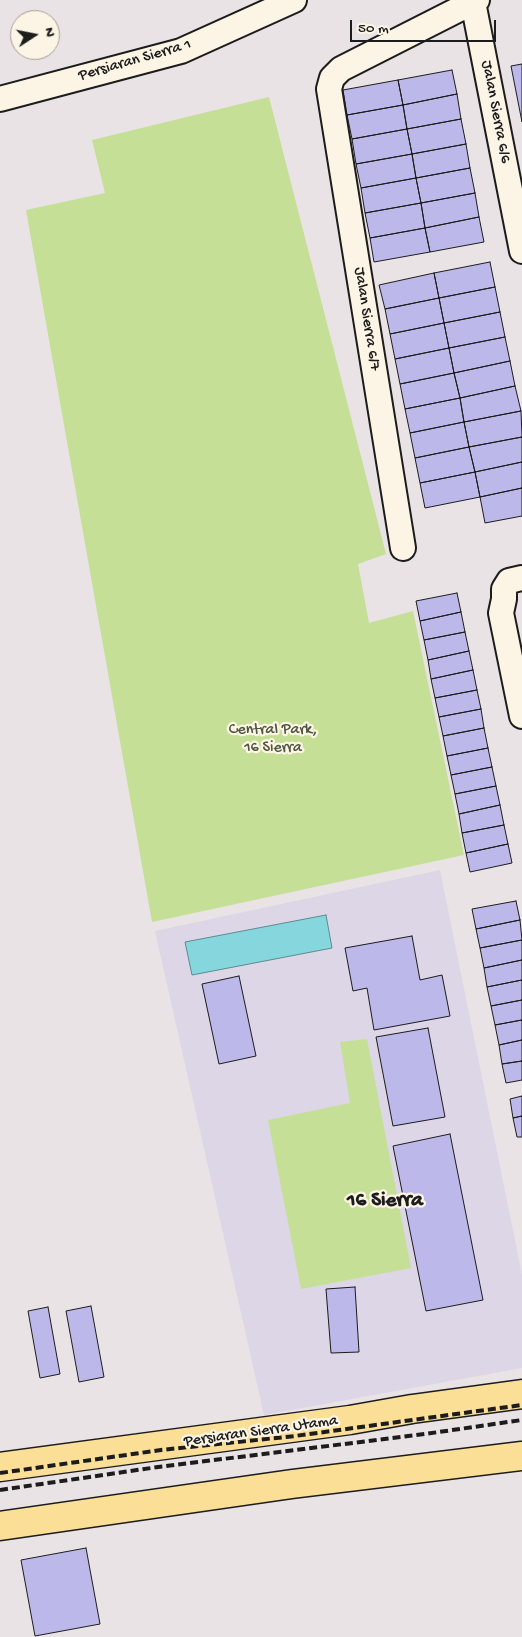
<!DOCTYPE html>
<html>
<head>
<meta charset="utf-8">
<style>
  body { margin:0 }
  #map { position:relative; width:522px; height:1637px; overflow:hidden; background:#e9e3e6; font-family:"Gochi Hand",sans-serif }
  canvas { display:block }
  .north { position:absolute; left:10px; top:10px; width:50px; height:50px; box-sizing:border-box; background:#fcf5e5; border:1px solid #a29e95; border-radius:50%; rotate:79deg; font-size:14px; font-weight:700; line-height:20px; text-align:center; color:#1c1c1c }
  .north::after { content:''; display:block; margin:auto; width:18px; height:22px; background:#1c1c1c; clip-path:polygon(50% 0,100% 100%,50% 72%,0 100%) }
  .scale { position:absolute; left:350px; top:20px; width:146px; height:22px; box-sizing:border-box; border:2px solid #1c1c1c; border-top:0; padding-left:6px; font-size:15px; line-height:18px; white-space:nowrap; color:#1c1c1c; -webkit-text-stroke:4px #fcf5e5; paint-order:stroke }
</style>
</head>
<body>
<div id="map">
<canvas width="522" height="1637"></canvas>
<div class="north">N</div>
<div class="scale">50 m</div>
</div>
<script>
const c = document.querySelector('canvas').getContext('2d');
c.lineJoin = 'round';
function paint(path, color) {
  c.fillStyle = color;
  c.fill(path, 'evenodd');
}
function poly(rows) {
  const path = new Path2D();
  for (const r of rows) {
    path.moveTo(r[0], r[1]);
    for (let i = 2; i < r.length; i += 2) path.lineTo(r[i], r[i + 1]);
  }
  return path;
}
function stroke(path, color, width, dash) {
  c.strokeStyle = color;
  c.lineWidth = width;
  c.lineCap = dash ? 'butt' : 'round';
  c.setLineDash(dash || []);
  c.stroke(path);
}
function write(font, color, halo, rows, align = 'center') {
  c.font = font + ' "Gochi Hand",sans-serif';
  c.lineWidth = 4.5;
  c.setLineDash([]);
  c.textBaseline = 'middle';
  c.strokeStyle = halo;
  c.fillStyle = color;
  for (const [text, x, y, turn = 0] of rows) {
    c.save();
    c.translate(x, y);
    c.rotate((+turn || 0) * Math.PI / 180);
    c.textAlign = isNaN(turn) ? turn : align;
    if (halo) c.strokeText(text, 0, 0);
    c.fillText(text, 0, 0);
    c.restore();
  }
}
paint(poly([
  [440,870,522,1275,522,1368,264,1415,155,931]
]), '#dcd6e7');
paint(poly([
  [269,97,386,554,358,564,369,623,413,611,464,855,152,922,26,210,105,193,92,140],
  [367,1039,411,1268,301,1289,268,1120,350,1103,340,1042]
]), '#c6df96');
const water = poly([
  [326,915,332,948,192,975,185,942,326,915]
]);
paint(water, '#86d7dd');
stroke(water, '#5c8c90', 1);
const building = poly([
  [522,64,522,122,511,66,522,64],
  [452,70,457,94,403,105,398,80,452,70],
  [398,80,403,105,347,115,343,90,398,80],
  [457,94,461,119,407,129,403,105,457,94],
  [403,105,407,129,352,139,347,115,403,105],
  [461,119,466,144,412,154,407,129,461,119],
  [407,129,412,154,356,164,352,139,407,129],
  [466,144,470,168,416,178,412,154,466,144],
  [412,154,416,178,361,188,356,164,412,154],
  [470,168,475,193,421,203,416,178,470,168],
  [416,178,421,203,365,213,361,188,416,178],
  [475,193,479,217,425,228,421,203,475,193],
  [421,203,425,228,370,238,365,213,421,203],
  [479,217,484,242,430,252,425,228,479,217],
  [425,228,430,252,374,262,370,238,425,228],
  [490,262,495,287,439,298,434,273,490,262],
  [434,273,439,298,385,309,379,285,434,273],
  [495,287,500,312,444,323,439,298,495,287],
  [439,298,444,323,390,334,385,309,439,298],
  [500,312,505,337,449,348,444,323,500,312],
  [444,323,449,348,395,359,390,334,444,323],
  [505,337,510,361,454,373,449,348,505,337],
  [449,348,454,373,400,384,395,359,449,348],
  [510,361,515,386,460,398,454,373,510,361],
  [454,373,460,398,405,409,400,384,454,373],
  [515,386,521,411,464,422,460,398,515,386],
  [460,398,464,422,410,433,405,409,460,398],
  [521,411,522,437,469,447,464,422,521,411],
  [464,422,469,447,415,458,410,433,464,422],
  [522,437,522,462,475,472,469,447,522,437],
  [469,447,475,472,420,483,415,458,469,447],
  [522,462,522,488,480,497,475,472,522,462],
  [475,472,480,497,425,508,420,483,475,472],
  [522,488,522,516,485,523,480,497,522,488],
  [457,593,461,612,420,621,416,601,457,593],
  [461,612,465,632,424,640,420,621,461,612],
  [465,632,469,651,428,660,424,640,465,632],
  [469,651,473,670,431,679,428,660,469,651],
  [473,670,477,690,435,698,431,679,473,670],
  [477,690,481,709,439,717,435,698,477,690],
  [481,709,484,728,443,736,439,717,481,709],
  [484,728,488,748,447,756,443,736,484,728],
  [488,748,492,767,451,775,447,756,488,748],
  [492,767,496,786,455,794,451,775,492,767],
  [496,786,500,805,459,814,455,794,496,786],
  [500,805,504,825,462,833,459,814,500,805],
  [504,825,508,844,466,853,462,833,504,825],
  [508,844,512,863,470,872,466,853,508,844],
  [516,901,520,920,476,929,472,909,516,901],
  [520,920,522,940,480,948,476,929,520,920],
  [412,936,420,980,442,975,450,1016,374,1030,367,988,353,991,345,948,412,936],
  [522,940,522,960,484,968,480,948,522,940],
  [522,960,522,980,487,987,484,968,522,960],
  [239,976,256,1056,219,1064,202,984,239,976],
  [522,980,522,1000,491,1006,487,987,522,980],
  [522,1000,522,1020,495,1025,491,1006,522,1000],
  [522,1020,522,1040,499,1045,495,1025,522,1020],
  [428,1028,445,1117,393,1126,376,1037,428,1028],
  [522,1040,522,1061,502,1064,499,1045,522,1040],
  [522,1061,522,1080,506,1083,502,1064,522,1061],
  [522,1096,522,1116,513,1118,510,1099,522,1096],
  [522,1116,522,1137,517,1137,513,1118,522,1116],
  [450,1134,483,1300,426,1311,393,1146,450,1134],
  [355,1287,359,1352,331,1353,326,1289,355,1287],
  [91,1306,104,1377,79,1382,66,1311,91,1306],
  [48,1307,60,1374,40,1378,28,1311,48,1307],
  [86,1548,100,1624,35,1636,21,1560,86,1548]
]);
paint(building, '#bdb8ea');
stroke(building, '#1c1c1c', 1);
const minor = poly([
  [473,2,522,251],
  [0,99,181,51,294,0],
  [403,548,329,89,332,78,341,69,477,0],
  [522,578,509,581,504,589,504,599,501,613,522,716]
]);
const major = poly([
  [0,1467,350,1420,412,1409,522,1394],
  [0,1526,292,1484,522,1456]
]);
stroke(minor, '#1c1c1c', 28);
stroke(major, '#1c1c1c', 31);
stroke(minor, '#fcf5e5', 24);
stroke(major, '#fbdf96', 28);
stroke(poly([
  [0,1473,161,1450,295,1436,522,1405],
  [0,1490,158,1467,425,1434,522,1420]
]), '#1c1c1c', 4, [8, 4]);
write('16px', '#1c1c1c', '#fcf5e5', [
  ["Persiaran Sierra 1",135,61,-16],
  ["Jalan Sierra 6/6",495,112,79],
  ["Jalan Sierra 6/7",366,319,81],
  ["Persiaran Sierra Utama",261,1432,-8]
]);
write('16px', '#4f5641', '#fcf5e5', [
  ["Central Park,",273,731],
  ["16 Sierra",273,749]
]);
write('bold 21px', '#1c1c1c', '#fcf5e5', [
  ["16 Sierra",385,1202]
]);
</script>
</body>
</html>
